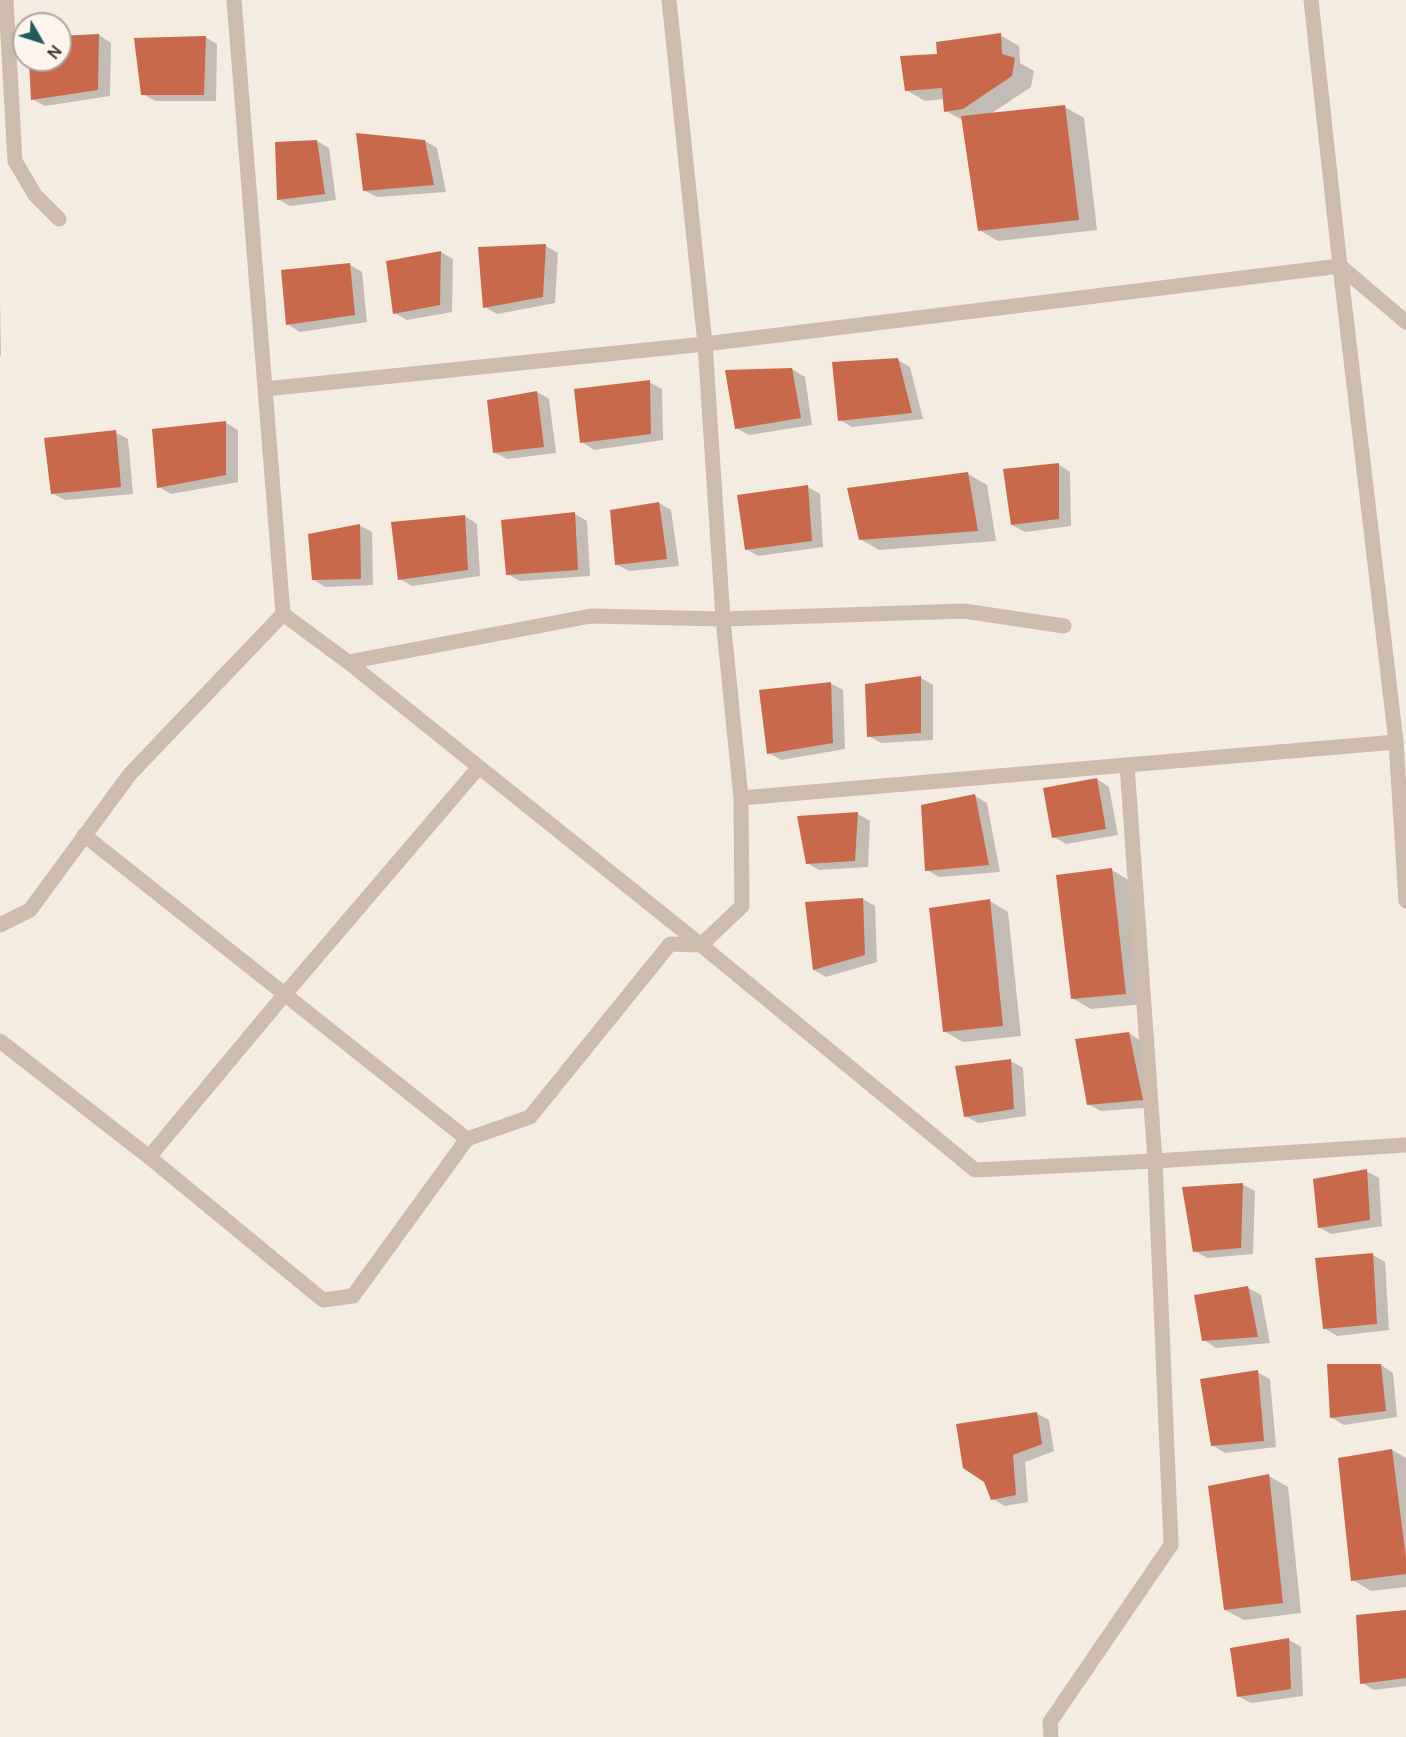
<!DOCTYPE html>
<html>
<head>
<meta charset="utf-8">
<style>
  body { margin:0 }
  #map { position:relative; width:1406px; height:1737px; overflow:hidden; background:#f4ebe1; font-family:Manrope,sans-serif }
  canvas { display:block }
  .north { position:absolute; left:12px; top:12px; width:60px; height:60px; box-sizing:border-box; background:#fbf5ee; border:2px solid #aea6a0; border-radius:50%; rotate:129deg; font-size:16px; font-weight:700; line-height:24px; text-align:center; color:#3b302b }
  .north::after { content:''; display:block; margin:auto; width:21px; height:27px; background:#1f5a5e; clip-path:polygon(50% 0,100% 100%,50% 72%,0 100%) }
</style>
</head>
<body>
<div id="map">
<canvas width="1406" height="1737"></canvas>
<div class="north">N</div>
</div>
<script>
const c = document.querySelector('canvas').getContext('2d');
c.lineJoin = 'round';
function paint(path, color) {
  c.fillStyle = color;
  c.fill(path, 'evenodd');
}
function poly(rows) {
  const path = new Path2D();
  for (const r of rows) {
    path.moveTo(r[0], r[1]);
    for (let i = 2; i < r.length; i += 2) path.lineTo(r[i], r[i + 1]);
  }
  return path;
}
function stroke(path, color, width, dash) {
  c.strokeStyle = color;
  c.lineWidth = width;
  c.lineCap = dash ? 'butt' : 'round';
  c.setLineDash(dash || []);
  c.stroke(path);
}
paint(poly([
  [99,35,111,43,110,96,45,106,32,99,31,60,60,60,60,38],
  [1000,35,1019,46,1020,63,1034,71,1031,87,989,115,1065,107,1084,118,1097,230,998,241,979,230,964,121,946,111,945,99,925,101,906,90,938,55],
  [205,37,217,44,216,101,155,101,143,94],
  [317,141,329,148,336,200,290,206,278,199],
  [425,141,437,148,446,192,377,197,364,190],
  [546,246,558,253,555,303,497,314,485,307],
  [441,252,453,259,452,312,407,320,395,313],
  [350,265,362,272,367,322,300,332,287,324],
  [0,299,1,356,0,356],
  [898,360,910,367,923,419,852,427,840,420],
  [792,369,805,377,812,425,749,435,736,428],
  [649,382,662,389,663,440,594,450,582,442],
  [537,392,549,399,556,453,507,459,494,452],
  [226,423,238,430,238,482,171,494,159,487],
  [115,432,128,439,133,494,65,500,52,493],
  [1058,464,1070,472,1071,526,1025,532,1012,525],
  [968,474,987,485,996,541,879,550,860,539],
  [808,487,820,494,823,547,758,556,746,549,739,496],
  [659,503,671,510,679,566,629,571,616,564],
  [575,514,587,521,590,576,520,581,507,574],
  [465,516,477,524,480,576,412,586,400,579],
  [359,525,372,532,373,585,325,587,313,579],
  [921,678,933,685,933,740,881,743,869,736],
  [830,683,843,690,845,749,781,760,769,753],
  [1097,779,1109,787,1118,835,1066,844,1054,837],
  [975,796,987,803,1000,872,939,877,927,870],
  [858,814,870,821,868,867,819,870,807,863],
  [1112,870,1130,881,1144,1004,1091,1009,1072,998],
  [863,899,875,906,877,962,826,977,814,970],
  [990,901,1008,912,1021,1036,963,1042,944,1031],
  [1129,1033,1141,1041,1155,1107,1101,1111,1088,1104],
  [1011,1061,1023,1068,1026,1116,978,1123,965,1116],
  [1366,1171,1379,1178,1382,1226,1331,1234,1319,1227],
  [1242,1184,1255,1191,1253,1254,1207,1258,1195,1251],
  [1373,1255,1385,1262,1389,1330,1337,1336,1324,1328],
  [1248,1288,1261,1295,1270,1343,1216,1348,1204,1340],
  [1381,1365,1393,1373,1397,1417,1344,1425,1332,1418],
  [1257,1372,1270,1379,1276,1447,1225,1453,1212,1445],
  [1036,1413,1049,1420,1054,1451,1025,1462,1028,1502,1005,1506,993,1499,985,1481],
  [1392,1450,1406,1458,1406,1587,1371,1591,1353,1580],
  [1269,1476,1288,1487,1301,1613,1244,1620,1225,1610],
  [1406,1611,1406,1686,1374,1690,1362,1683],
  [1289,1640,1301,1647,1303,1696,1251,1703,1238,1696]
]), '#0003');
paint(poly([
  [1001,33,1002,54,1015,58,1012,76,963,109,944,112,942,88,905,91,900,56,937,54,936,42],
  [99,34,98,90,31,100,29,60,60,60,60,36],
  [206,36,204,95,141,95,134,38],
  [1065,105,1079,220,978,231,961,116],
  [356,133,425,140,434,185,363,191],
  [317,140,325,194,277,200,275,142],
  [546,244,543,297,483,308,478,247],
  [441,251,440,305,393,314,386,261],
  [350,263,355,315,286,325,281,270],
  [898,358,912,413,838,421,832,362],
  [792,368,801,418,735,429,725,370],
  [650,380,651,434,580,443,574,389],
  [537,391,544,447,493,453,487,400],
  [226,421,226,475,157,488,152,429],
  [116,430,121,487,51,494,44,438],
  [1059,463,1059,519,1011,525,1003,469],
  [968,472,978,531,859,540,847,488],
  [808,485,812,541,745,550,737,495],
  [659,502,667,559,615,565,610,510],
  [575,512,578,570,506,575,501,520],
  [465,515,468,570,398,580,391,522],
  [360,524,361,579,312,580,308,534],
  [921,676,921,733,867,737,865,684],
  [831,682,833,743,767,754,759,690],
  [1097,778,1106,829,1052,838,1043,788],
  [975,794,989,865,925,871,921,805],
  [858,812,855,861,806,864,797,816],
  [1112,868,1126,994,1071,999,1056,875],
  [863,898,865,955,813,970,805,902],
  [990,899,1003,1026,943,1032,929,908],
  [1129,1032,1143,1100,1087,1105,1075,1039],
  [1011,1059,1014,1109,964,1117,955,1066],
  [1367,1169,1370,1220,1318,1228,1313,1179],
  [1243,1183,1241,1248,1193,1252,1182,1187],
  [1373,1253,1377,1324,1323,1329,1315,1258],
  [1248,1286,1258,1337,1202,1341,1194,1295],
  [1327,1364,1381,1364,1386,1411,1330,1418],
  [1258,1370,1264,1441,1211,1446,1200,1379],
  [1037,1412,1042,1444,1013,1455,1016,1495,991,1500,984,1482,963,1468,956,1424],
  [1392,1449,1406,1558,1406,1574,1351,1581,1338,1458],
  [1269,1474,1283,1603,1224,1610,1208,1486],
  [1406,1610,1406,1678,1360,1684,1356,1615],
  [1289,1638,1291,1689,1237,1697,1230,1648]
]), '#c8694b');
stroke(poly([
  [6,0,15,161,35,195,59,219],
  [234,0,283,614],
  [669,0,705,344,723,619,741,798,742,906,701,945,975,1170,1155,1161,1406,1145],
  [1311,0,1340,266,1396,742,1406,901],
  [265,389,705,344,1340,266,1406,322],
  [348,662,591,616,723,619,964,611,1064,626],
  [741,798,1396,742],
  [84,835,467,1139,530,1117,670,944,701,945],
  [0,925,30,910,130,774,283,614,348,662,701,945],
  [0,1041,149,1157,323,1300,353,1296,467,1139],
  [149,1157,285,994,479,767],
  [1051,1737,1050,1722,1171,1545,1155,1161,1127,765]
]), '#cdbbac', 15);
</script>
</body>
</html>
